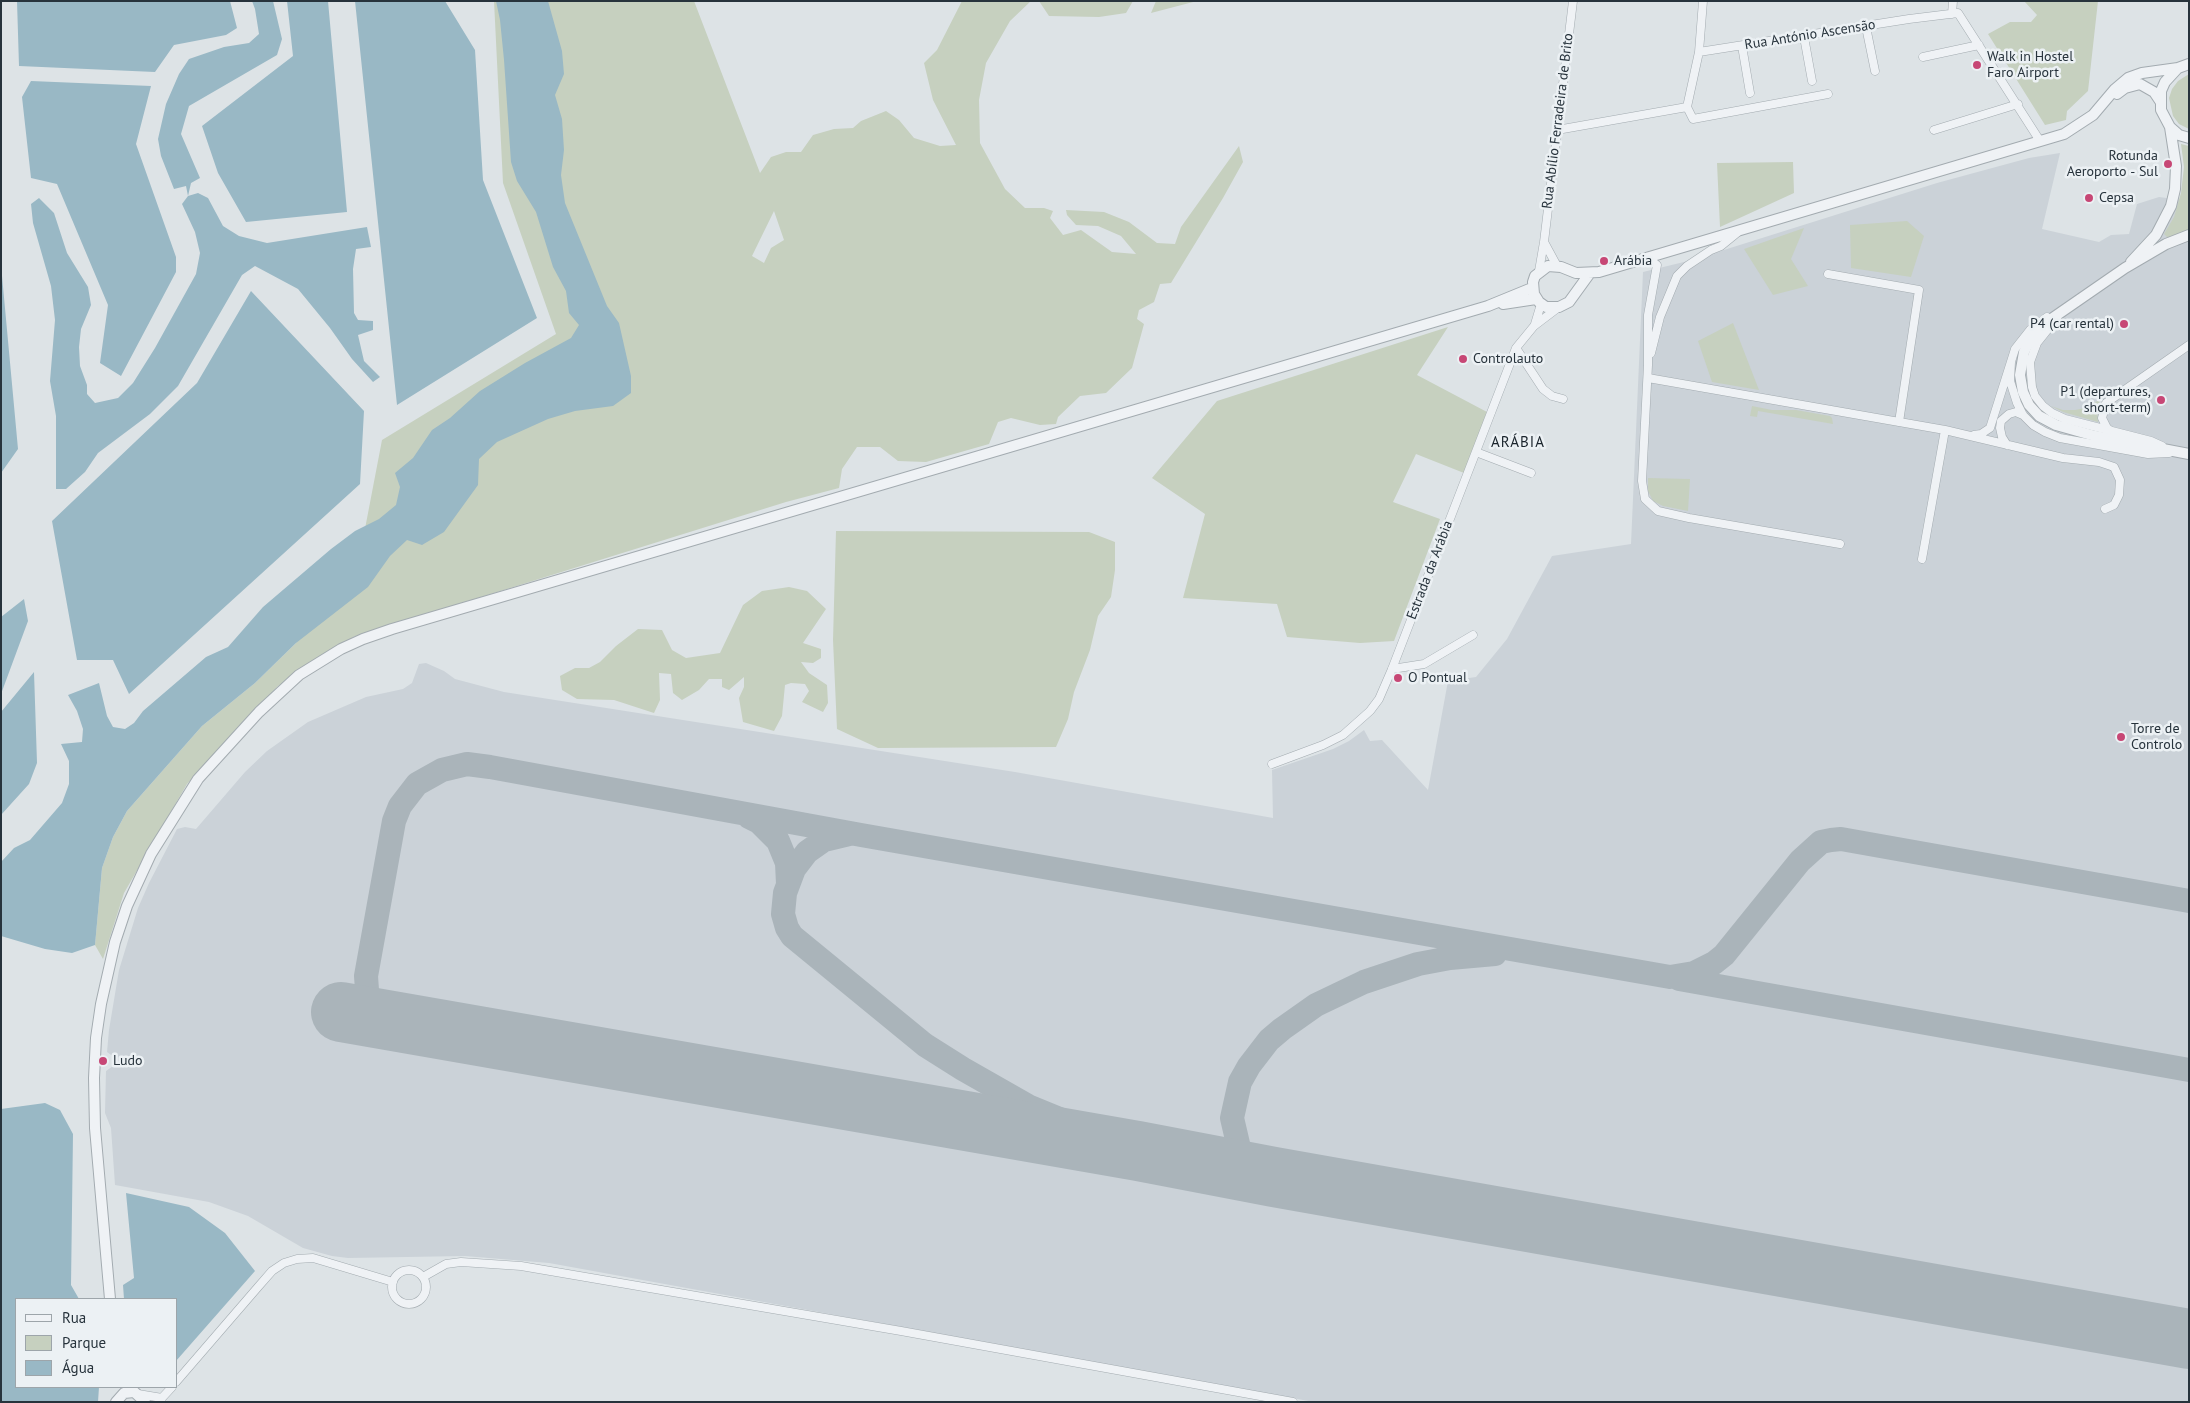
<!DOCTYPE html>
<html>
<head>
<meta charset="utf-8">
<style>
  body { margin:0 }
  #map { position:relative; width:2190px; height:1403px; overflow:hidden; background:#dde3e6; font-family:"PT Sans",sans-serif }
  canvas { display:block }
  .frame { position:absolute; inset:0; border:2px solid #27333c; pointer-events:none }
  .legend { position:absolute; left:15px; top:1298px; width:162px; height:90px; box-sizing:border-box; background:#ecf1f4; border:1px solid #9da5aa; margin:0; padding:6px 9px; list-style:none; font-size:15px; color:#27333c }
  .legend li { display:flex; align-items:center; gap:10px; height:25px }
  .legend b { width:25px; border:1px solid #9da5aa }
</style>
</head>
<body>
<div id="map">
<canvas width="2190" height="1403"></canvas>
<div class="frame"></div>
<ul class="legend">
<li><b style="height:6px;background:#eff2f5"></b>Rua</li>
<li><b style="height:14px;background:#c6d0bf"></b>Parque</li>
<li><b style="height:14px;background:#99b8c5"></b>Água</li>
</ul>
</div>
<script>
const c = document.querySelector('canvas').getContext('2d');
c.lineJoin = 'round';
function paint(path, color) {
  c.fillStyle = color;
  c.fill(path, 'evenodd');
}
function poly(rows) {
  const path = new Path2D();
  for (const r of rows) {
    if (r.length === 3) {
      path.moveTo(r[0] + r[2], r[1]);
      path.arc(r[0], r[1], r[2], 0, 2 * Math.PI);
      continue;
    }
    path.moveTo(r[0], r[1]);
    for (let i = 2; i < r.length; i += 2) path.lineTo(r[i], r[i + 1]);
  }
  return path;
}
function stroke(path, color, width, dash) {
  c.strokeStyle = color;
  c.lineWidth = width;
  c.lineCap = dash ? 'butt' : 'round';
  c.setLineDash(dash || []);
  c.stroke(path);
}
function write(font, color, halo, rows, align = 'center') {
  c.font = font + ' "PT Sans",sans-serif';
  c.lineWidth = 5;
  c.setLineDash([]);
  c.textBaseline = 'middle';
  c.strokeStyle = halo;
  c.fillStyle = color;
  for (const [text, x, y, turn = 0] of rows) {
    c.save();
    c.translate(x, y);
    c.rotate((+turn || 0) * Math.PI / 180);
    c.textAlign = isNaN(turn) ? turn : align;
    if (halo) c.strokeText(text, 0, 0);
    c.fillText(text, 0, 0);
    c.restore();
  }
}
paint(poly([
  [2060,153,2042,229,2099,242,2111,235,2129,234,2137,204,2159,197,2189,201,2189,1402,1314,1402,549,1263,465,1256,348,1258,332,1256,303,1248,248,1216,209,1202,115,1185,111,1128,105,1113,106,1071,113,1066,114,1057,107,1052,109,1030,119,970,138,908,149,883,177,829,185,827,196,829,245,772,267,751,308,722,366,697,403,689,412,683,419,664,426,663,444,671,455,679,504,692,1015,772,1273,818,1272,770,1333,749,1349,741,1364,730,1370,741,1382,740,1428,790,1448,681,1476,677,1507,639,1552,556,1631,544,1643,272,1692,260,1937,183,2029,158]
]), '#cbd2d8');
paint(poly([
  [494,1,694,1,760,173,771,157,786,152,801,152,813,135,834,129,853,128,861,121,886,111,899,120,914,138,940,146,956,145,933,100,924,63,937,50,962,1,1031,1,1010,21,986,63,979,100,980,143,1005,189,1025,208,1044,208,1053,211,1050,218,1063,235,1081,230,1112,252,1136,254,1121,236,1098,226,1076,225,1067,215,1066,210,1104,212,1129,222,1157,243,1175,244,1181,227,1239,146,1243,162,1223,198,1171,283,1160,284,1154,302,1139,310,1137,319,1144,324,1132,368,1106,393,1080,396,1058,417,1056,424,1040,425,1011,418,998,422,989,444,926,462,898,461,880,447,857,447,842,469,839,488,786,502,353,637,278,686,187,784,124,893,103,959,95,945,102,868,113,837,127,811,202,726,255,683,296,643,364,534,382,440,556,334,503,183],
  [774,211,784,240,771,248,764,263,752,256],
  [1039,1,1133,1,1126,13,1099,17,1049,16],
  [1156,1,1197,1,1151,13],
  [2024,1,2098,1,2088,91,2067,111,2066,120,2045,125,1988,34,2010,22,2031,22,2037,15],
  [2189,74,2189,129,2179,124,2173,116,2169,98,2172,89,2178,81],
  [2181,144,2189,146,2189,231,2168,238,2164,234,2174,217,2181,193,2184,167],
  [1793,162,1794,193,1720,227,1717,163],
  [1907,221,1924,236,1911,277,1851,268,1850,225],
  [1804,228,1791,259,1808,286,1773,295,1744,249],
  [1733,323,1759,390,1712,382,1698,341],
  [1448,327,1417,375,1487,412,1464,473,1416,454,1393,502,1440,519,1394,641,1360,643,1287,637,1277,604,1183,598,1205,514,1152,478,1217,401],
  [2101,399,2097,408,2098,422,2063,412,2051,406,2063,410,2075,410,2085,408],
  [1752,406,1772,410,1796,410,1830,416,1832,418,1833,424,1758,411,1757,417,1750,416],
  [1648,478,1690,479,1688,511,1663,506,1653,501,1648,491],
  [836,531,1089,532,1115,542,1115,570,1111,597,1098,616,1090,650,1074,692,1068,719,1056,747,878,748,837,729,833,640],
  [789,587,807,591,826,609,803,643,821,649,821,658,813,663,801,662,809,673,827,685,828,703,823,712,802,702,809,691,805,684,791,683,785,685,782,716,774,731,743,722,739,698,744,687,744,677,729,690,722,687,722,679,709,679,699,690,682,700,673,693,671,674,659,673,660,700,654,713,614,700,577,699,562,690,560,676,575,668,589,668,600,662,616,646,638,629,662,630,672,650,686,658,720,653,743,605,762,591]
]), '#c6d0bf');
paint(poly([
  [17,1,230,1,237,28,226,35,174,45,155,72,19,66],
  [252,1,273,1,282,39,277,55,189,106,181,134,200,178,191,183,188,196,198,193,208,198,223,226,239,236,267,243,367,227,371,247,356,249,353,269,354,313,358,320,373,321,373,330,358,335,364,361,380,377,373,382,352,359,330,328,298,289,255,266,242,275,178,386,150,414,98,453,85,472,66,489,56,489,56,416,50,381,55,320,51,286,33,223,31,204,39,198,54,213,67,253,88,287,91,305,81,329,79,347,80,366,87,385,87,394,95,403,118,398,133,383,155,348,196,274,200,253,195,232,182,204,188,196,186,186,174,189,161,156,158,139,166,104,179,74,189,59,224,47,249,43,259,34,255,9],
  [287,1,328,1,347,212,246,222,218,173,202,126,293,56],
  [355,1,445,1,475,50,483,180,537,318,397,405],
  [496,1,548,1,562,51,564,74,555,95,562,119,564,150,561,175,565,203,607,306,619,323,631,376,631,393,613,406,575,411,548,419,497,442,479,459,478,485,444,532,422,545,407,540,390,556,368,587,296,643,255,683,202,726,127,811,113,837,102,868,95,945,72,953,45,949,1,936,1,862,14,848,30,840,62,803,69,784,69,761,61,744,82,742,83,729,77,711,68,695,99,683,107,716,113,727,125,729,134,723,143,711,206,657,228,647,263,607,331,549,355,531,379,519,396,505,400,487,395,473,413,458,432,430,450,418,480,391,525,363,571,338,579,325,569,313,566,291,553,267,536,212,517,181,511,162,504,60,500,20],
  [31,81,151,86,136,144,176,257,176,272,121,376,100,363,108,305,57,184,31,178,22,97],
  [1,265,18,449,1,473],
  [251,291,364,411,360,484,129,694,113,660,77,660,52,521,197,383],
  [24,599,28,621,1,694,1,617],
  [34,672,37,763,29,784,1,815,1,712],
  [45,1103,60,1110,73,1134,71,1285,79,1299,16,1299,16,1387,99,1387,98,1402,1,1402,1,1109],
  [126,1193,189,1207,225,1233,255,1271,176,1361,176,1299,124,1299,123,1285,134,1278]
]), '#99b8c5');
stroke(poly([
  [749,817,759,822,778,841,787,863,788,884],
  [849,834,824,840,807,852,794,869,785,893,783,914,787,928,792,936,925,1045,963,1069,1028,1106,1138,1151],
  [1679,979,2189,1070],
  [392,1021,377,1011,370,1002,367,990,366,976,394,821,400,806,417,784,442,770,467,764,490,767,861,835,1670,977,1694,973,1714,963,1724,955,1800,861,1821,842,1831,840,1841,839,2189,901],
  [1274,1177,1247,1161,1239,1148,1232,1118,1240,1082,1249,1066,1269,1040,1282,1029,1316,1005,1364,982,1418,964,1450,958,1495,954]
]), '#aab4ba', 24);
stroke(poly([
  [341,1012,1138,1151,1274,1177,2189,1339]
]), '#aab4ba', 60);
const minor = poly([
  [1952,14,1953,1],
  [1866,27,1875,71],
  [1804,37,1812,81],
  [1742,46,1750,93],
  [1699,52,1703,1],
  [1923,57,1979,45],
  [1687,107,1693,119,1828,94],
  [1557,130,1687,107,1699,52,1909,19,1958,13,2040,141],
  [1934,130,2018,104],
  [1544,242,1557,266],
  [1647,257,1657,265,1648,315,1648,365,1642,481,1645,499,1658,511,1689,518,1840,544],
  [1539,271,1544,242,1573,1],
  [1828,274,1919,290,1899,422],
  [2057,318,2037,343,2030,362,2032,387,2035,396,2043,406,2052,413,2065,419,2151,441,2162,446],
  [1535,324,1541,304],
  [1516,348,1543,389,1552,396,1563,399],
  [1651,353,1660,317,1677,276,1687,266,1711,250,1721,246,1737,233],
  [2011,362,2010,381,2017,403,2023,415,2033,425,2045,432,2060,438,2148,454,2169,453],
  [1648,378,1945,430,1922,559],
  [1945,430,2063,458,2099,462,2114,467,2120,480,2119,495,2114,505,2105,509],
  [2111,431,2107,428,2102,418,2106,403,2189,345],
  [1974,435,1981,434,1990,428,2015,349,2030,330,2047,317],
  [2007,445,2002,437,2000,428,2001,421,2009,414,2016,412,2023,415],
  [1476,452,1531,473],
  [1392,669,1424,664,1473,635],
  [1272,764,1323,745,1343,735,1370,711,1379,699,1392,669,1516,348,1534,326,1559,307],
  [409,1287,17],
  [423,1277,446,1264,461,1262,521,1266,901,1331,1293,1402],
  [176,1382,258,1287,272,1271,284,1263,297,1259,313,1258,393,1282],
  [138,1394,162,1398],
  [160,1400,172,1387]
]);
const tertiary = poly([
  [2177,69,2165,82,2161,91,2161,110,2170,127,2179,135,2189,138],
  [2117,94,2125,88,2140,84,2154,92,2160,101],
  [2189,235,2166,244,2125,268,2044,324,2029,342,2024,352,2020,375,2023,392,2029,405,2039,416,2056,425,2095,436,2189,454],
  [2131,262,2156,235,2171,206,2175,189,2176,166,2170,127],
  [1590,273,1569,302,1559,307,1546,307,1539,302,1534,294,1533,282,1535,276,1548,266,1561,267,1576,273,1599,272,2064,134,2093,115,2115,89,2128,78,2142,73,2178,68,2189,64],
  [1503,304,1536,299],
  [110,1299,95,1128,94,1078,96,1038,101,1004,115,942,127,906,151,854,198,779,259,712,299,675,341,649,363,639,392,629,1488,306,1532,288],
  [129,1387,145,1402],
  [116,1402,124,1393,134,1392]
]);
stroke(minor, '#a3abb0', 9);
stroke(tertiary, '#a3abb0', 12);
stroke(minor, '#eff2f5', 8);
stroke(tertiary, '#eff2f5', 10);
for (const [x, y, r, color] of [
  [1977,65,5,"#c74775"],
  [2168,164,5,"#c74775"],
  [2089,198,5,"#c74775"],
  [1604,261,5,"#c74775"],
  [2124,324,5,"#c74775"],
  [1463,359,5,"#c74775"],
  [2161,400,5,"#c74775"],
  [1398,678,5,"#c74775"],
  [2121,737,5,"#c74775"],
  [103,1061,5,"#c74775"]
]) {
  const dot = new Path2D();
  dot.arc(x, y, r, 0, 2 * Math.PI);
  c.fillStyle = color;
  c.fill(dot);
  stroke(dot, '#ecf1f4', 2);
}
write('14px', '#27333c', '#ecf1f4', [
  ["Rua António Ascensão",1810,35,-9],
  ["Rua Abílio Ferradeira de Brito",1558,121,-83],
  ["Estrada da Arábia",1430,570,-69]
]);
write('14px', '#27333c', '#ecf1f4', [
  ["Walk in Hostel",1987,57],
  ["Faro Airport",1987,73],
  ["Rotunda",2158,156,"right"],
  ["Aeroporto - Sul",2158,172,"right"],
  ["Cepsa",2099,198],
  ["Arábia",1614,261],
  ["P4 (car rental)",2114,324,"right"],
  ["Controlauto",1473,359],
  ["P1 (departures,",2151,392,"right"],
  ["short-term)",2151,408,"right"],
  ["O Pontual",1408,678],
  ["Torre de",2131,729],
  ["Controlo",2131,745],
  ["Ludo",113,1061]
], 'left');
c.letterSpacing = '1px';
write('15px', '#1a242c', '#ecf1f4', [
  ["ARÁBIA",1518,443]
]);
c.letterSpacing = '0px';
</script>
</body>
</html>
